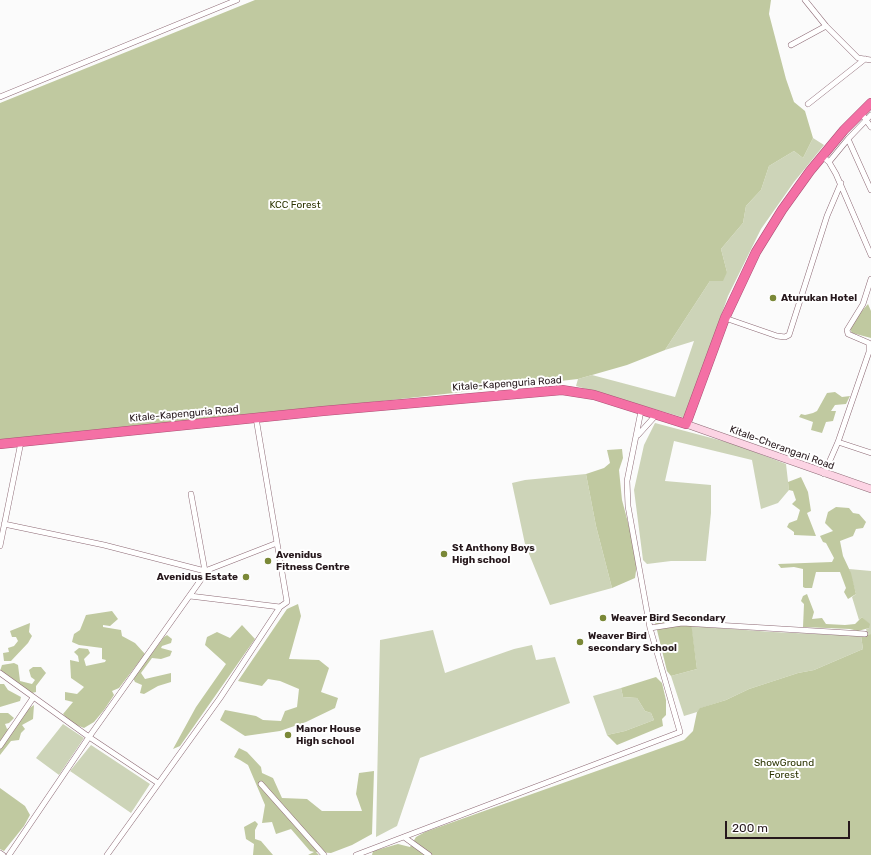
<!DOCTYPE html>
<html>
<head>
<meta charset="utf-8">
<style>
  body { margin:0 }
  #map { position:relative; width:871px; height:855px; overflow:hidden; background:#fbfbfb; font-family:Rubik,sans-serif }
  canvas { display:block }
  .scale { position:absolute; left:725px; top:821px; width:125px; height:18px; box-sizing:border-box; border:2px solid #26181c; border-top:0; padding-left:5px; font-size:12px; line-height:14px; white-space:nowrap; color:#26181c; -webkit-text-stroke:3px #fff; paint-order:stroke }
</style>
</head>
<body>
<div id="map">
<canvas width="871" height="855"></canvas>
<div class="scale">200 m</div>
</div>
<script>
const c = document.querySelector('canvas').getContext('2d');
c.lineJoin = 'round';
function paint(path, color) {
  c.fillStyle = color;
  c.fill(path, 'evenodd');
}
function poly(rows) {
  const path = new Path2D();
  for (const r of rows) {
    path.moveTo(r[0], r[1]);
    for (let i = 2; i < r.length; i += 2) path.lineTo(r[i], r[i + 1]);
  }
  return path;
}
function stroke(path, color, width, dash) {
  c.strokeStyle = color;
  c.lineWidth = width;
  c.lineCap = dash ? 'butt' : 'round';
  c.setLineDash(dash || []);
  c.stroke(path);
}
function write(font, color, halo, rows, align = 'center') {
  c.font = font + ' Rubik,sans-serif';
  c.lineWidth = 4;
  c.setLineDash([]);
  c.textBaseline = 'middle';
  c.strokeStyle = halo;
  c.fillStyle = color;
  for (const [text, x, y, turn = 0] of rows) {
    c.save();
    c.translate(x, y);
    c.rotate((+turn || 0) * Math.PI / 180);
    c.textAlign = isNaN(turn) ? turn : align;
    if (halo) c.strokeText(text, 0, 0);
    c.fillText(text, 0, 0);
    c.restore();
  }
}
paint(poly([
  [813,138,824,145,794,182,761,229,728,296,685,418,576,386,578,379,592,375,675,397,694,341,665,350,710,281,727,272,721,249,743,223,746,206,761,190,769,166,794,151,803,158],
  [655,423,734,444,786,464,789,490,778,503,761,509,752,460,674,441,665,481,711,485,711,513,706,561,671,561,647,564,643,560,634,490,644,445],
  [586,474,596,526,612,588,550,605,525,544,512,483,525,480],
  [849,569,871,571,871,634,868,635,866,629,869,628,869,624,862,617,859,620,852,597,856,594],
  [691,626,773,632,861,636,863,649,814,670,798,673,749,689,726,700,701,708,697,712,684,716,671,676,697,669],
  [433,630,445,673,514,649,532,645,536,660,555,657,570,703,420,758,397,826,376,837,380,640],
  [621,688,623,697,637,698,645,711,651,713,654,720,625,731,607,735,593,696],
  [63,724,84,738,59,775,36,758],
  [91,745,150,784,131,813,70,771]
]), '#cdd4b8');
paint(poly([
  [255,0,771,0,769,14,786,79,794,102,805,111,813,138,803,158,794,151,769,166,761,190,746,206,743,223,721,249,727,272,723,281,710,281,665,350,627,365,578,379,0,444,0,103],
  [868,304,871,311,871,338,852,333,850,329,860,313],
  [835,392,842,397,850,396,846,404,835,405,831,411,836,411,833,421,826,422,822,433,811,430,813,422,799,417,801,414,805,415,813,413,817,411,827,393],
  [622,449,623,458,619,470,622,500,630,530,637,564,635,578,612,588,596,526,586,474,604,468,610,463,607,450],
  [801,477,808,492,811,511,807,513,816,536,794,535,794,532,787,527,789,523,797,520,800,510,792,504,796,500,793,491,789,490,788,482],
  [836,507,849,508,853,513,859,514,866,522,863,528,856,529,853,536,840,541,843,556,851,573,856,594,848,599,844,592,846,588,840,572,816,572,812,588,805,588,803,587,803,569,794,567,781,568,778,564,832,562,834,558,826,543,823,542,820,536,833,531,825,523,828,512],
  [807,594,814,612,812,619,822,618,826,624,845,625,855,624,862,617,870,624,869,628,858,631,850,629,803,627,804,604,801,601,803,596],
  [298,604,301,616,289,659,319,660,329,668,321,692,338,698,335,708,306,722,280,731,245,736,220,720,225,710,256,716,263,720,281,721,285,711,297,707,299,689,280,681,268,679,262,686,238,681,287,609],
  [112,611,118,619,110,626,103,625,103,627,121,630,122,636,135,643,145,654,119,688,112,691,114,695,104,710,94,722,84,728,71,723,63,714,73,702,65,700,65,692,77,694,84,687,71,678,70,660,79,662,78,656,74,652,79,648,88,649,90,653,84,659,86,666,105,662,106,660,102,659,102,648,79,645,72,642,74,634,80,630,86,615],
  [690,614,697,669,671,676,667,671,655,622],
  [30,623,29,632,32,636,28,643,11,661,4,661,3,653,9,652,8,648,14,646,18,641,16,637,12,637,10,631],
  [242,625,255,639,180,746,173,749,196,707,226,664,205,645,207,637,217,632,230,638],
  [871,634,871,855,372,855,373,851,398,844,410,847,416,837,425,832,684,740,693,731,697,712,700,708,726,700,749,689,798,673,814,670,863,649,861,636],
  [167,635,172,639,171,643,162,646,161,648,172,651,170,656,161,659,152,658,141,673,145,679,171,673,171,682,158,686,144,694,140,693,142,685,135,682,133,678,164,637],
  [14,663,18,665,20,681,32,684,35,680,31,677,29,670,33,667,41,667,46,673,36,686,36,692,32,693,0,671,2,665],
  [656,677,662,683,666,700,666,715,662,719,663,726,617,745,607,735,625,731,654,720,651,713,645,711,637,698,623,697,621,688],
  [0,684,4,684,8,690,21,697,20,701,0,707],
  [34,705,33,719,22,725,25,729,21,733,19,740,11,741,0,755,0,713,8,713,14,718,9,723,5,724,7,729,19,722,28,709],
  [239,748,247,752,261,767,262,773,273,778,282,798,307,799,322,811,362,811,356,794,359,773,374,771,372,834,352,845,331,853,316,852,319,855,308,855,314,852,310,851,291,829,276,834,272,822,262,823,265,805,248,765,240,760,234,757],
  [0,788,25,806,30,815,24,826,4,851,0,849],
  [255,821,258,824,255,830,255,839,261,841,273,855,253,855,254,844,246,839,244,827]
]), '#c0c9a0');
const street = poly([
  [805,0,826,26,858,58,871,60],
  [791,45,826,26],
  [0,97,237,0],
  [808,104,865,59],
  [864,117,871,127],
  [848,139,871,115],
  [822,156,829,162,836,174,871,255],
  [829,162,848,139,871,190],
  [725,318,777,336,785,337,789,335,827,216,841,183],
  [638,435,656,415],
  [838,442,871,453],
  [824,474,838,442,869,352,869,343,848,334,847,330,863,304,871,279],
  [4,524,104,545,205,571,277,543],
  [0,546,21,442],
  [190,596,280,607],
  [650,628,682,623,865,634],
  [0,673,89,737,9,855],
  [0,746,33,698],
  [158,783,89,737,200,581,205,571,191,494],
  [261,784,324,855],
  [404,837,429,855],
  [0,853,3,855],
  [107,855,220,698,280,607,287,602,256,418],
  [356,855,680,732,650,628,628,506,627,481,641,411]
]);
const secondary = poly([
  [686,424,871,489]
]);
const highway = poly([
  [0,444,323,411,562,390,594,395,686,424,725,318,756,252,782,210,810,171,844,130,871,103]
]);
stroke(street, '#8d6a75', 6);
stroke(secondary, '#8d6a75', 8);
stroke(highway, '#ac5175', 10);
stroke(street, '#fff', 5);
stroke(secondary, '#fcd4e4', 7);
stroke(highway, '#f470a5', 9);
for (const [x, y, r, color] of [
  [773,298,4,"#7a8837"],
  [444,554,4,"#7a8837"],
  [268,561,4,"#7a8837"],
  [246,577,4,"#7a8837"],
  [603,618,4,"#7a8837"],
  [580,642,4,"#7a8837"],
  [288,735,4,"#7a8837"]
]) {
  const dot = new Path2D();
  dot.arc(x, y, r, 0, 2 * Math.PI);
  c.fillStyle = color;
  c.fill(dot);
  stroke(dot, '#fff', 1.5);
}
write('10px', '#2d3503', '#fff', [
  ["KCC Forest",295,205],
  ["ShowGround",784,763],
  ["Forest",784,775]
]);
write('bold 10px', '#26181c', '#fff', [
  ["Aturukan Hotel",781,298],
  ["St Anthony Boys",452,548],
  ["High school",452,560],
  ["Avenidus",276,555],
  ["Fitness Centre",276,567],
  ["Avenidus Estate",238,577,"right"],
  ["Weaver Bird Secondary",611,618],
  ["Weaver Bird",588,636],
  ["secondary School",588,648],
  ["Manor House",296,729],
  ["High school",296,741]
], 'left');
write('10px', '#26181c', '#fff', [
  ["Kitale-Kapenguria Road",507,384,-4],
  ["Kitale-Kapenguria Road",184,414,-5],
  ["Kitale-Cherangani Road",782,448,20]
]);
</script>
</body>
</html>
